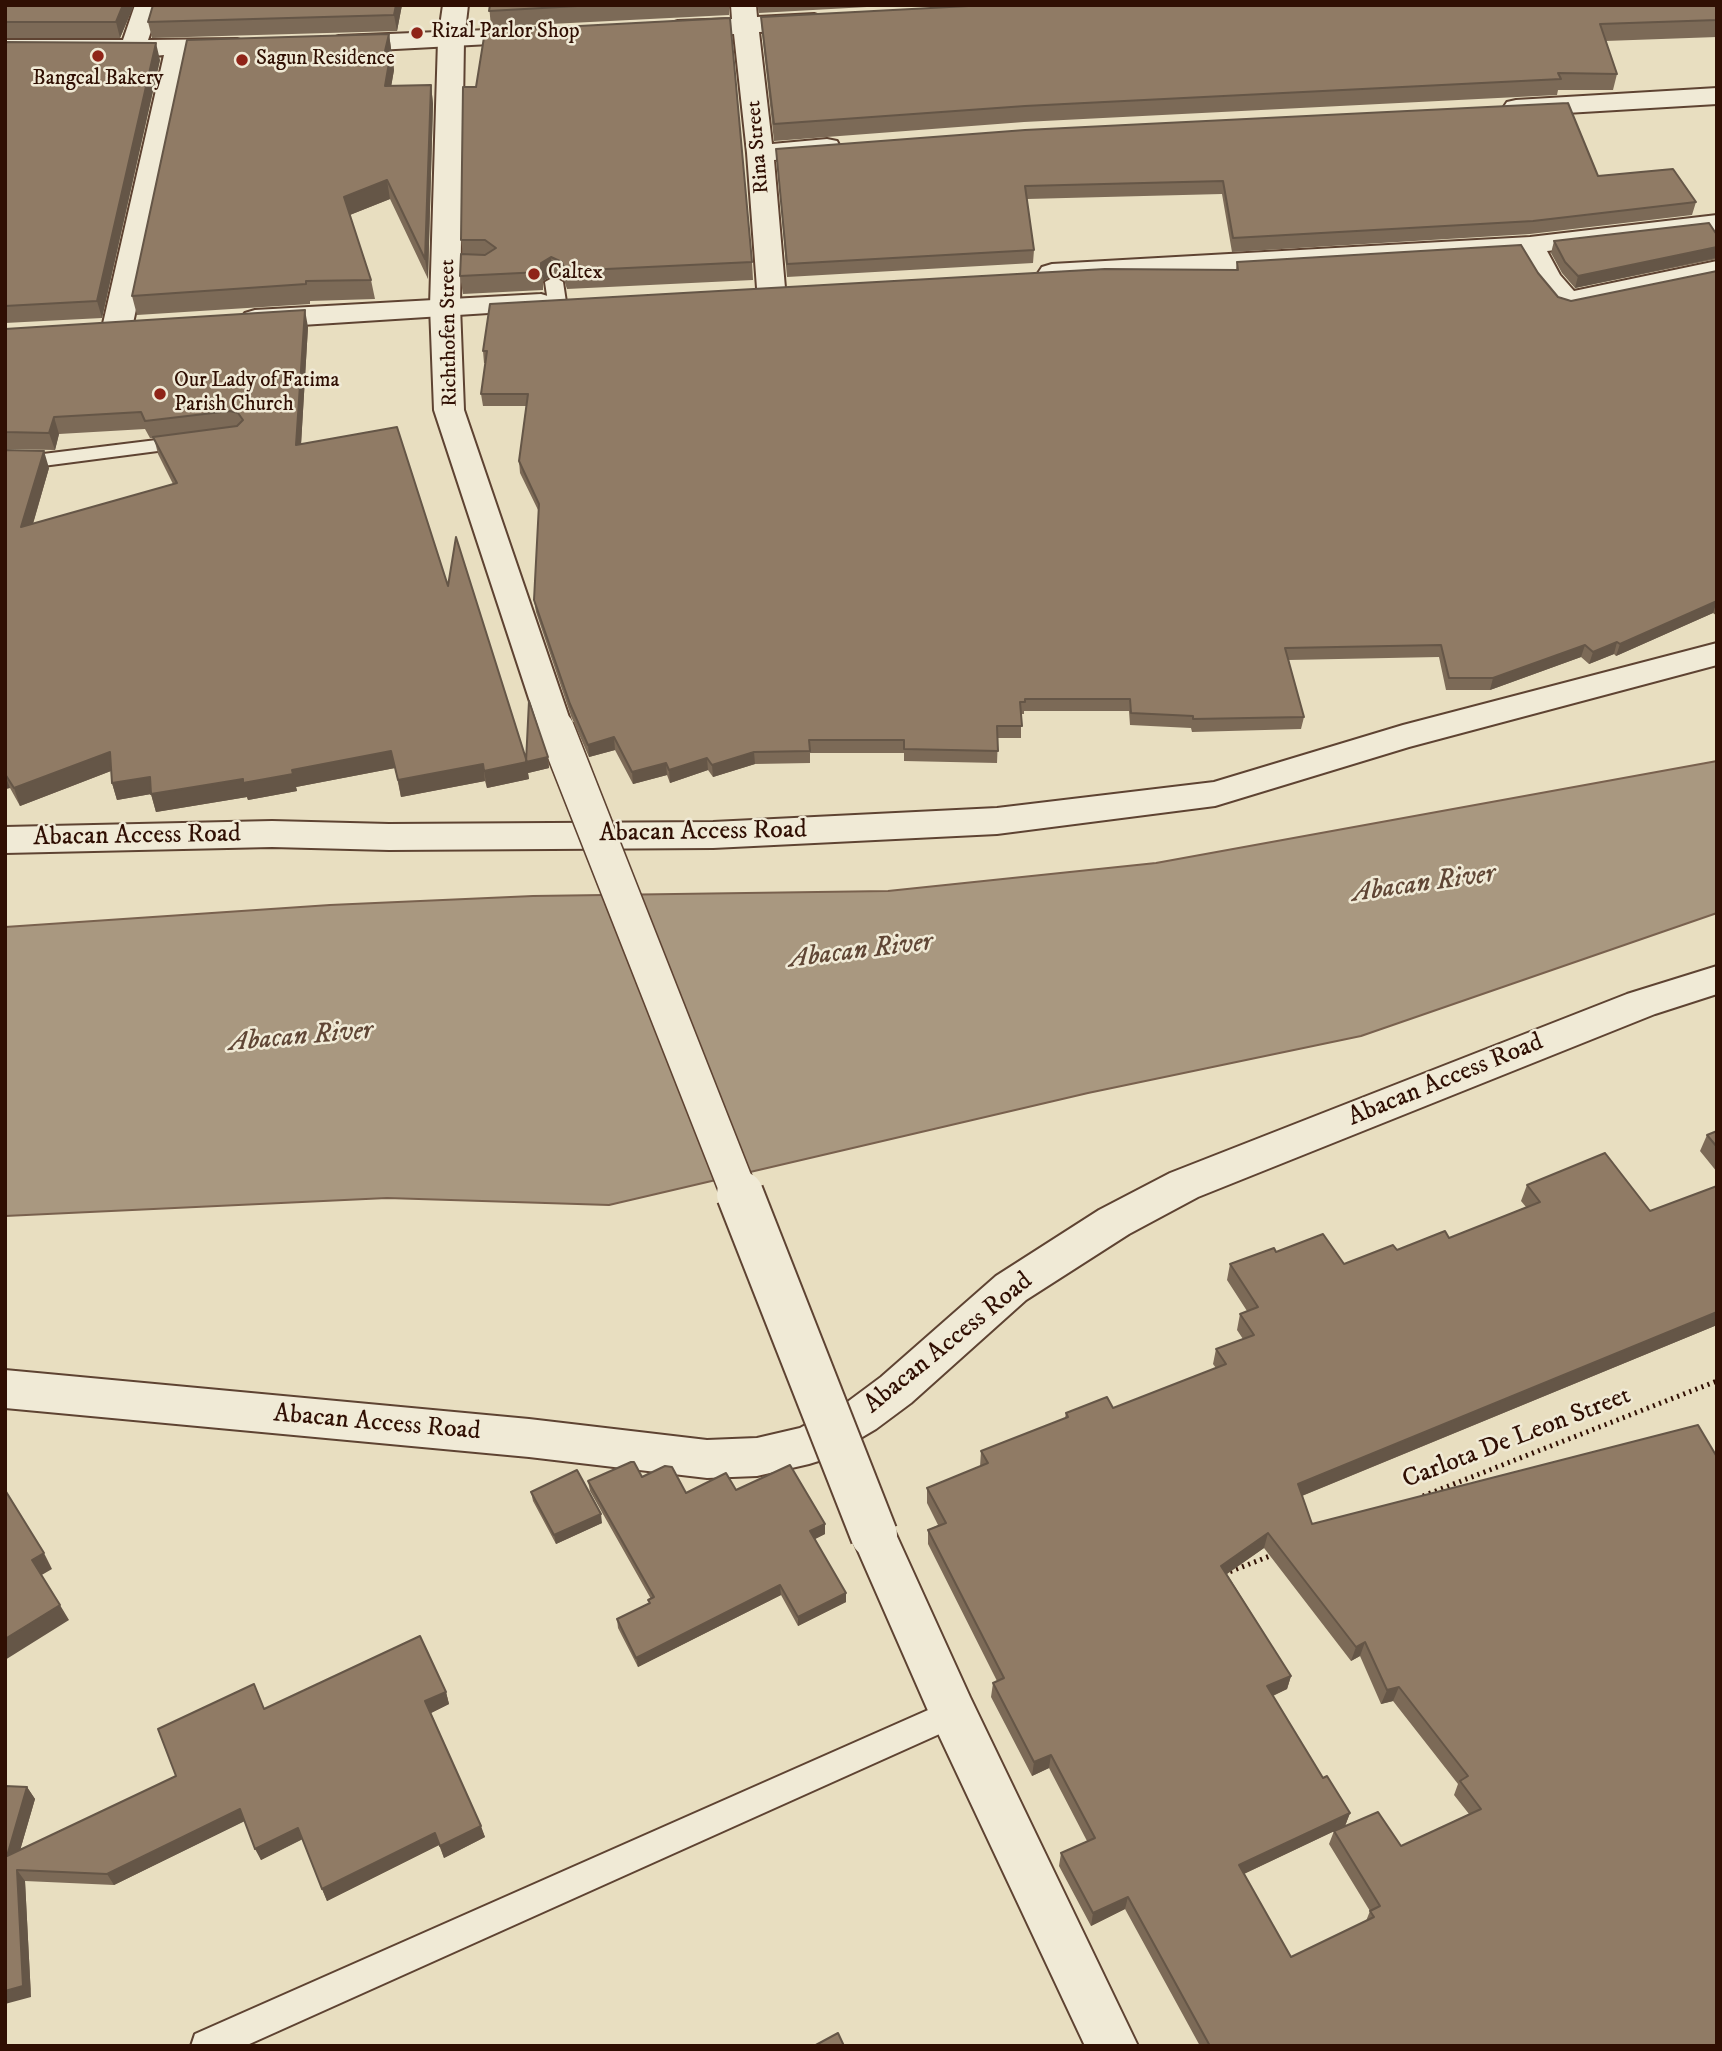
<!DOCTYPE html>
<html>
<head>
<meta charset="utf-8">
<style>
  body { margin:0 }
  #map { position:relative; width:1722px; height:2051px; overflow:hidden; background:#e8dec0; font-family:"IM FELL DW Pica",serif }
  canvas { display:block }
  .frame { position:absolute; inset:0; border:7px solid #300f03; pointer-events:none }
</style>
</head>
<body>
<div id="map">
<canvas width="1722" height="2051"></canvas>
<div class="frame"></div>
</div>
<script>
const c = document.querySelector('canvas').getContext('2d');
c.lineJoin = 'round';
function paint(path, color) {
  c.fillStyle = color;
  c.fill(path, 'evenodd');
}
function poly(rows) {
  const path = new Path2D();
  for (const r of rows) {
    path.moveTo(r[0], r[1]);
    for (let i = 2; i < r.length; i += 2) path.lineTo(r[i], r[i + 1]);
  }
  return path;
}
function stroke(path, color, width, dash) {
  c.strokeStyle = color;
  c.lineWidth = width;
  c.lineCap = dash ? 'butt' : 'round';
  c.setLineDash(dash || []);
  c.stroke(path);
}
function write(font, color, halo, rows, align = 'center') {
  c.font = font + ' "IM FELL DW Pica",serif';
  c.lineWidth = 5;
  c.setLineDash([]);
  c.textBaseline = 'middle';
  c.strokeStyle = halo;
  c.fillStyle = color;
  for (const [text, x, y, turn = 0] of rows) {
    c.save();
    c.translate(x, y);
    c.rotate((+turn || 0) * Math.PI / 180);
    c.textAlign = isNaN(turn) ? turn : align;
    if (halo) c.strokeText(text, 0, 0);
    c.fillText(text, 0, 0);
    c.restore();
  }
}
const water = poly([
  [1717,761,1717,913,1361,1036,1088,1093,609,1205,387,1198,5,1216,5,927,330,905,533,896,888,891,1156,863,1717,761]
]);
paint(water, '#a99880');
stroke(water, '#79614e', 2);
const service = poly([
  [554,277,563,282,566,302,557,308,548,302,545,282,554,277],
  [189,436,196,438,199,442,196,446,43,466,5,464,5,452,43,454,189,436],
  [953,1699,964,1703,968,1713,964,1723,245,2046,191,2046,195,2034,953,1699]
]);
const minor = poly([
  [135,5,160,5,148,40,237,39,246,42,250,47,246,52,237,55,190,55,132,328,127,334,117,337,107,334,102,328,164,55,132,58,123,55,5,56,5,40,123,40,135,5],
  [731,5,756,5,757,17,814,14,823,17,827,22,823,27,814,30,759,32,772,144,827,139,837,141,840,147,837,153,827,155,774,160,785,288,781,294,771,297,761,294,757,288,747,153,734,34,678,37,669,34,665,29,669,24,678,21,732,19,731,5],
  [538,28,547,31,551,36,547,41,339,52,330,49,326,44,330,39,339,36,538,28],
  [1717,88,1717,104,1516,116,1507,114,1503,108,1507,102,1516,100,1717,88],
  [1717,215,1717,231,1547,251,1560,275,1574,291,1717,261,1717,279,1567,310,1557,307,1537,284,1520,254,1052,282,1042,279,1038,273,1042,267,1052,264,1530,237,1717,215],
  [541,294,551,297,555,303,551,309,255,328,245,325,240,319,245,313,255,310,541,294]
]);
const tertiary = poly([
  [443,5,468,5,464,40,460,306,464,410,573,729,568,737,556,741,544,737,539,729,434,410,430,306,438,40,443,5],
  [1717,643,1717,665,1409,747,1215,806,997,834,713,848,389,850,272,847,5,853,5,827,272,821,389,824,713,822,997,808,1214,782,1403,725,1717,643],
  [1717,966,1717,994,1655,1014,1198,1197,1129,1234,1026,1300,911,1403,876,1429,825,1459,809,1464,757,1476,707,1478,529,1457,5,1408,5,1370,529,1419,707,1440,757,1438,800,1428,846,1403,881,1377,996,1276,1099,1210,1170,1173,1627,994,1717,966],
  [874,1515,890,1521,970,1697,1138,2046,1085,2046,936,1729,851,1535,858,1521,874,1515]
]);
stroke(service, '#5e4332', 4);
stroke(minor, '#5e4332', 4);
stroke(tertiary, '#5e4332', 4);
stroke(poly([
  [1423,1496,1717,1381],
  [1224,1574,1275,1554]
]), '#300f03', 5, [2, 4.5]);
paint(service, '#f0ead6');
paint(minor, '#f0ead6');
paint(tertiary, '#f0ead6');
const tertiaryBridgeFar1 = poly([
  [556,729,740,1196]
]);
const tertiaryBridge = poly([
  [740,1194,874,1535]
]);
stroke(tertiaryBridgeFar1, '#5e4332', 39, []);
stroke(tertiaryBridge, '#5e4332', 50, []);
stroke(tertiaryBridgeFar1, '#f0ead6', 36);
stroke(tertiaryBridge, '#f0ead6', 46);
paint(poly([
  [5,5,134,5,120,38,5,38],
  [153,5,402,5,397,31,152,38,148,22],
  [489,5,729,5,729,15,491,27],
  [757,5,903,5,759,13],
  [1717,5,1717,37,1605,41,1617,74,1613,90,1558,90,1557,95,1024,122,774,141,762,33,761,17],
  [389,34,394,70,391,86,431,85,433,104,428,279,390,199,350,215,371,280,375,299,310,301,310,304,137,315,132,296],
  [5,42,160,60,102,318,5,323],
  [463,87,752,262,753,280,567,289,564,280,553,275,543,281,543,290,463,294,460,276,463,254,461,240],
  [776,149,1598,176,1696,202,1692,215,1530,234,1232,252,1222,194,1027,199,1034,250,1033,263,787,277],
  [1717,235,1717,259,1575,288,1562,273,1551,253,1554,241],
  [1237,262,1538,273,1558,297,1571,301,1717,271,1717,616,1713,613,1616,656,1614,654,1589,664,1581,657,1490,690,1446,690,1439,657,1288,660,1304,717,1301,729,1192,732,1191,728,1130,725,1129,711,1024,711,1024,714,1021,714,1021,738,998,738,997,763,904,761,904,753,810,753,810,763,755,764,713,777,708,770,670,783,667,775,633,784,615,750,589,757,571,716,536,612,534,600,539,512,520,473,519,461,526,406,483,406,481,394,486,363,484,363,483,351,1236,270],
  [308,327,301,444,448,586,526,760,548,757,549,768,528,773,529,779,487,788,485,781,401,797,395,768,296,787,297,791,248,800,247,797,156,812,151,794,117,800,112,783,111,771,20,806,10,788,5,789,5,450,49,468,33,524,173,484,158,454,154,438,150,438,145,429,59,434,55,450,5,449,5,329],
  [1717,1131,1717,1172,1700,1151,1707,1135],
  [1527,1185,1650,1211,1717,1186,1717,1325,1302,1496,1312,1524,1717,2046,1200,2046,1125,1909,1091,1926,1059,1866,1061,1853,1087,1841,1049,1768,1032,1776,991,1697,993,1683,997,1681,928,1544,928,1530,938,1525,927,1503,927,1488,980,1467,981,1451,1065,1418,1066,1413,1113,1408,1216,1368,1213,1364,1216,1349,1243,1339,1237,1330,1240,1314,1247,1311,1227,1280,1230,1264,1276,1252,1344,1264,1397,1250,1449,1238,1526,1207,1521,1201],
  [1264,1548,1351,1661,1360,1656,1381,1704,1393,1701,1458,1784,1454,1795,1469,1814,1401,1846,1334,1831,1329,1844,1370,1911,1366,1921,1291,1957,1244,1874,1345,1826,1350,1813,1323,1778,1273,1696,1287,1689,1291,1676,1227,1574],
  [642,1477,686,1493,736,1490,825,1524,825,1534,815,1539,846,1593,846,1602,798,1626,781,1595,638,1667,618,1628,617,1619,649,1603,648,1600,651,1599,590,1491,588,1481],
  [531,1492,602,1523,556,1544,533,1501],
  [446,1692,449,1704,431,1713,485,1837,444,1858,439,1845,327,1901,302,1839,261,1860,244,1821,114,1885,25,1881,31,1997,5,1786,27,1787,35,1799,20,1850,176,1776,265,1709]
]), '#7c6a57');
paint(poly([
  [123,5,134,5,120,38,116,22],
  [396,5,402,5,397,31,394,15],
  [389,34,394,70,388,105,385,86,385,51],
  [156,43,160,60,102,318,97,301],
  [431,85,433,104,428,279,425,259],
  [387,180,390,199,347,216,344,197],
  [1717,247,1716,258,1575,288,1578,276],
  [551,257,553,275,543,281,541,263],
  [305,310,308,327,300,462,296,445],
  [54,417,59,434,55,450,49,433],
  [44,451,49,468,27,544,21,527],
  [1717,601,1713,613,1616,656,1620,644],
  [1617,642,1614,654,1589,664,1593,652],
  [1585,645,1581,657,1490,690,1493,678],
  [614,737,615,750,589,757,588,745],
  [391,751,395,768,296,787,297,791,248,800,247,797,156,812,151,794,117,800,112,783,150,777],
  [110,752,116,769,20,806,14,788],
  [754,752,755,764,713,777,712,765],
  [548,757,549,768,528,773,529,779,487,788,484,771],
  [707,758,708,770,670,783,669,770],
  [666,763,667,775,633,784,632,772],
  [483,764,485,781,401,797,398,780],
  [5,775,10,788,5,789],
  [1717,1312,1717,1325,1294,1499,1298,1484],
  [601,1514,602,1523,556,1544,554,1535],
  [825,1524,825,1534,811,1541,810,1531],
  [1268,1533,1264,1548,1218,1580,1221,1566],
  [44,1553,52,1569,40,1576,32,1560],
  [780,1585,781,1595,638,1667,636,1658],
  [846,1593,846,1602,798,1626,798,1617],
  [60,1605,69,1620,5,1660,5,1639],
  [1365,1642,1360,1656,1351,1661,1356,1647],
  [1291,1676,1287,1689,1263,1700,1267,1686],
  [1399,1687,1393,1701,1381,1704,1387,1690],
  [446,1692,449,1704,429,1714,425,1701],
  [1051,1755,1049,1768,1032,1776,1034,1762],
  [27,1787,35,1799,15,1868,7,1856],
  [240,1809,245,1821,114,1885,107,1874],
  [1350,1813,1345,1826,1235,1878,1239,1865],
  [481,1826,485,1837,444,1858,440,1846],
  [298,1828,303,1839,261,1860,255,1849],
  [435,1833,439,1845,327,1901,322,1889],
  [17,1870,25,1881,31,1997,5,2004,5,1991],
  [1128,1897,1125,1909,1091,1926,1093,1913]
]), '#655647');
const building = poly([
  [5,5,123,5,116,22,5,22,5,5],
  [153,5,396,5,394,15,148,22,153,5],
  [490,5,595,5,489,11,490,5],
  [987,5,1717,5,1717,20,1600,24,1617,74,1558,73,1561,79,1025,106,774,124,761,17,987,5],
  [730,18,752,262,565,271,562,262,551,257,541,263,541,272,460,276,461,254,485,255,496,248,485,240,461,240,463,87,476,87,485,31,730,18],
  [389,34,385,51,391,51,385,86,431,85,425,259,387,180,344,197,371,280,306,281,306,284,132,296,187,40,389,34],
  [5,42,156,43,97,301,5,306,5,42],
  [1568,103,1598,176,1673,169,1696,202,1533,221,1233,238,1223,181,1025,186,1034,250,787,264,776,149,1025,130,1568,103],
  [1709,223,1717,235,1717,247,1578,276,1565,262,1554,241,1709,223],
  [1521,245,1538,273,1558,297,1571,301,1717,271,1717,601,1620,644,1617,642,1593,652,1585,645,1493,678,1449,678,1441,645,1285,648,1304,717,1193,719,1193,716,1131,713,1130,699,1025,699,1025,702,1020,702,1022,726,997,726,998,751,904,749,904,740,809,740,810,751,754,752,712,765,707,758,669,770,666,763,632,772,614,737,588,745,570,704,534,600,539,504,519,461,528,394,481,394,487,351,483,351,490,304,1105,269,1238,270,1237,262,1521,245],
  [305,310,296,445,397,427,448,586,456,537,527,762,484,771,483,764,398,780,391,751,292,770,293,774,243,783,243,779,151,794,150,777,112,783,110,752,14,788,5,774,5,450,44,451,21,527,177,483,153,437,237,426,243,420,238,413,230,411,145,421,141,412,54,417,49,433,5,432,5,329,305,310],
  [529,701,548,757,526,762,529,701],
  [1717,1131,1717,1147,1707,1135,1717,1131],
  [1605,1153,1650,1211,1717,1186,1717,1312,1298,1484,1312,1524,1698,1425,1717,1457,1717,2046,1210,2046,1128,1897,1093,1913,1061,1853,1095,1838,1051,1755,1034,1762,993,1683,1004,1678,928,1530,946,1523,927,1488,988,1463,981,1451,1068,1417,1066,1413,1107,1397,1113,1408,1226,1364,1216,1349,1254,1335,1240,1314,1258,1307,1230,1264,1274,1248,1276,1252,1323,1234,1344,1264,1393,1245,1397,1250,1445,1231,1449,1238,1540,1202,1527,1185,1605,1153],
  [1268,1533,1356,1647,1365,1642,1387,1690,1399,1687,1468,1776,1460,1781,1481,1809,1401,1846,1378,1812,1334,1831,1380,1906,1370,1911,1374,1917,1291,1957,1239,1865,1350,1813,1327,1776,1323,1778,1267,1686,1291,1676,1221,1566,1268,1533],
  [631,1462,634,1462,642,1477,665,1466,672,1467,686,1493,726,1473,736,1490,790,1465,825,1524,810,1531,846,1593,798,1617,780,1585,636,1658,617,1619,650,1603,648,1600,654,1597,588,1481,631,1462],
  [577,1470,601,1514,554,1535,531,1492,577,1470],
  [5,1490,44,1553,32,1560,60,1605,5,1639,5,1490],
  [420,1636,446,1692,425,1701,481,1826,440,1846,435,1833,322,1889,298,1828,255,1849,240,1809,107,1874,17,1870,23,1986,5,1991,5,1786,27,1787,7,1856,176,1776,158,1729,254,1684,264,1709,420,1636],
  [838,2033,844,2046,814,2046,838,2033]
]);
paint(building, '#907b65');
stroke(building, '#655647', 2);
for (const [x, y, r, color] of [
  [417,33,7,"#8f2418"],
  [98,56,7,"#8f2418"],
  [242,60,7,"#8f2418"],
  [534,274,7,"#8f2418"],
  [160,394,7,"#8f2418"]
]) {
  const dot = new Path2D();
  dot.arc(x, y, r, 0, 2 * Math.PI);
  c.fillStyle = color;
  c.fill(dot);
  stroke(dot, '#f0ead6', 2.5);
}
write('21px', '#300f03', '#f0ead6', [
  ["Rizal Parlor Shop",431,33],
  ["Sagun Residence",256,60],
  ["Bangcal Bakery",98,80,"center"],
  ["Caltex",548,274],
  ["Our Lady of Fatima",174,382],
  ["Parish Church",174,406]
], 'left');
write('21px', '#300f03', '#f0ead6', [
  ["Rina Street",759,147,-95],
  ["Richthofen Street",450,333,-91]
]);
write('26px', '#300f03', '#f0ead6', [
  ["Abacan Access Road",703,833,-1],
  ["Abacan Access Road",137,837,-1],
  ["Abacan Access Road",1446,1081,-22],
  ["Abacan Access Road",949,1344,-39],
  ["Abacan Access Road",377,1424,5],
  ["Carlota De Leon Street",1517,1439,-21]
]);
write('italic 28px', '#604635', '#f0ead6', [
  ["Abacan River",1424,885,-8],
  ["Abacan River",861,952,-7],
  ["Abacan River",301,1038,-5]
]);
</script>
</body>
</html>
